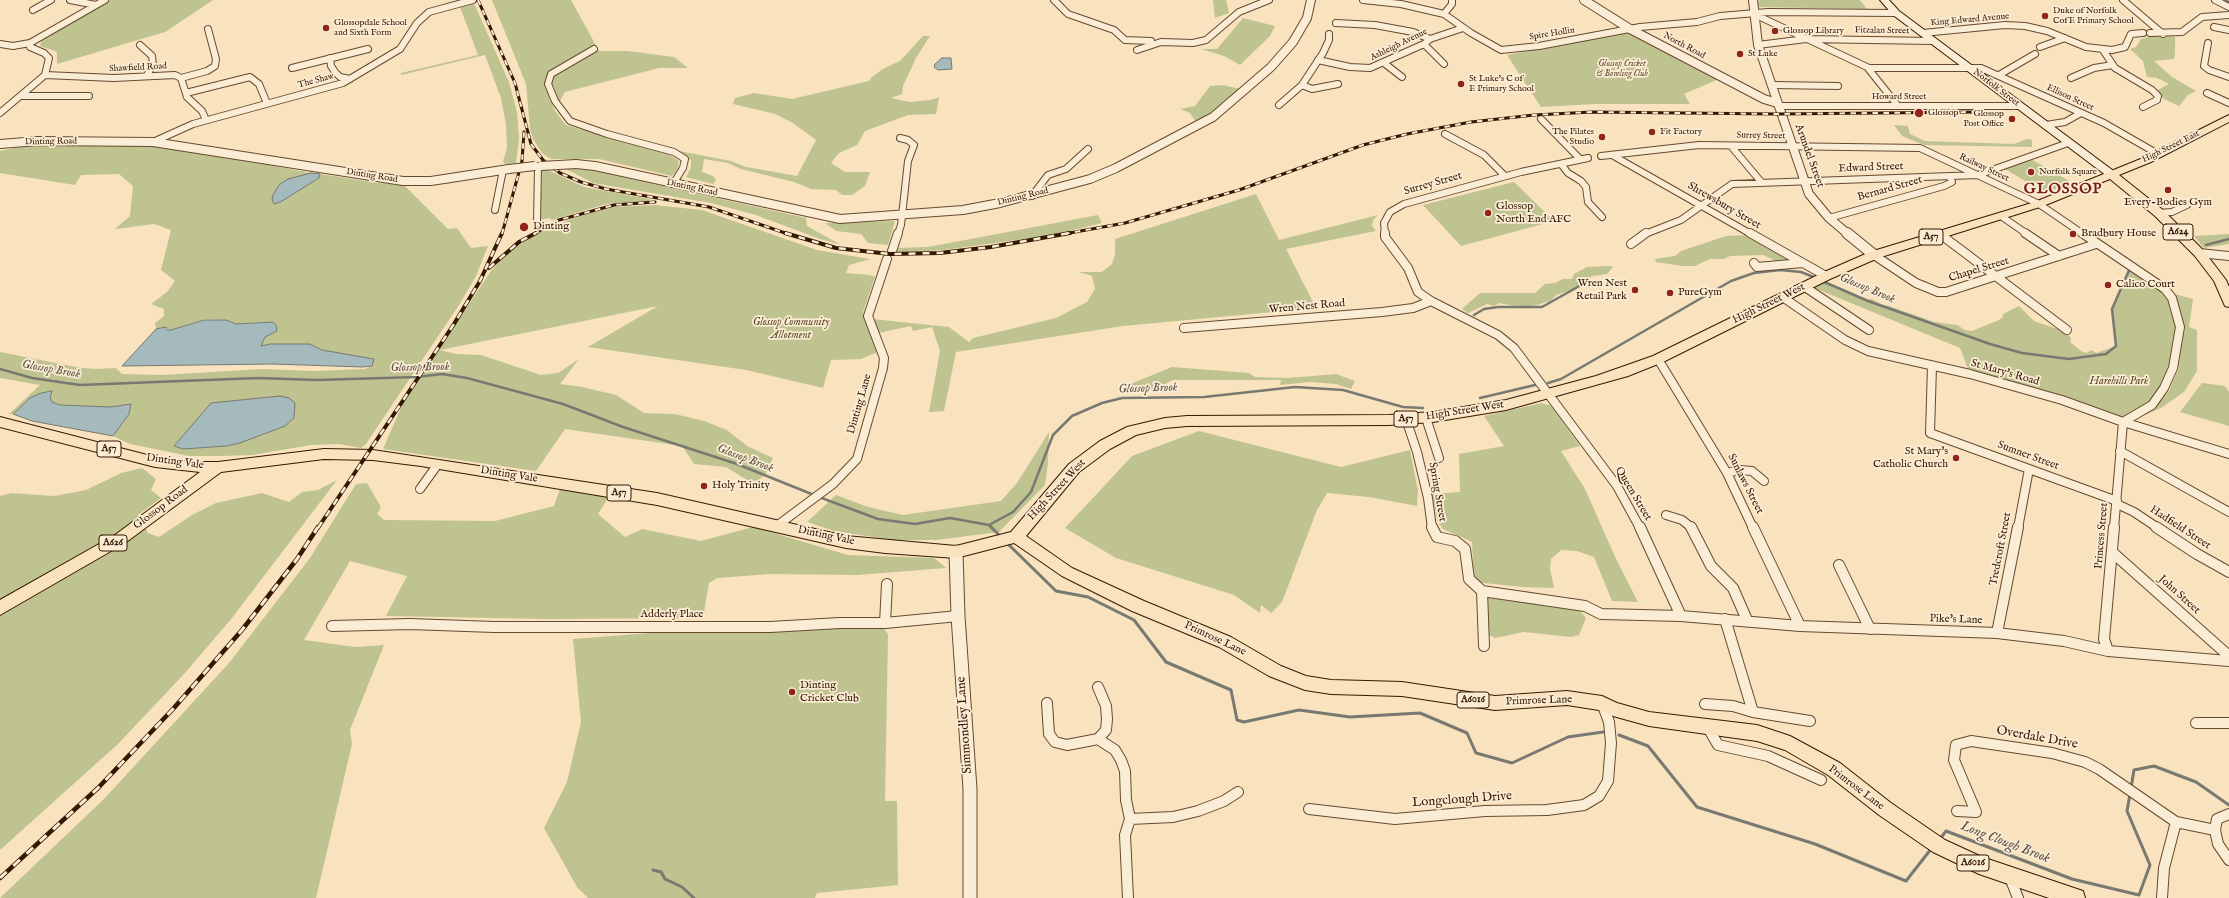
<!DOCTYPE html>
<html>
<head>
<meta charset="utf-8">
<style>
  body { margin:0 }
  canvas { display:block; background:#f9e2be }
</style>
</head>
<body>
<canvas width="2229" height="898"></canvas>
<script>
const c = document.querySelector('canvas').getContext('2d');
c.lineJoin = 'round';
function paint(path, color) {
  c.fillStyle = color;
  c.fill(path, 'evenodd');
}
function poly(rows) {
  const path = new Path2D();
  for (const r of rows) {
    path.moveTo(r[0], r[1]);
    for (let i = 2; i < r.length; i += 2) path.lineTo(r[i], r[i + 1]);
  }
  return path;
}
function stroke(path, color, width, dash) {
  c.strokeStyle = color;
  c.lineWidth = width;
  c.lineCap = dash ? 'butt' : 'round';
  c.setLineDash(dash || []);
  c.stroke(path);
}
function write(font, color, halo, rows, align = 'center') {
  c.font = font + ' "IM FELL English",serif';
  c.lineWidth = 3.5;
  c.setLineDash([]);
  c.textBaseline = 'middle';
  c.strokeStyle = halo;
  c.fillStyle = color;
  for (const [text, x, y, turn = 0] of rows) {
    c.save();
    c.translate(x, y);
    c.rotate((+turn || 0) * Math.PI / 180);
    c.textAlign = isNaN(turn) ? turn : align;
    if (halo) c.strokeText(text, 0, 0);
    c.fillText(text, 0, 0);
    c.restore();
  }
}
paint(poly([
  [110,0,213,0,165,32,57,64,57,52,40,46,41,42,49,35],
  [492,0,571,0,599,51,627,51,674,57,688,68,659,68,565,92,559,103,549,97,555,111,566,125,670,155,679,161,678,168,672,176,599,159,551,159,542,153,533,139,530,129,526,84],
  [1213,0,1226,0,1229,13,1215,18],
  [1759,0,1860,0,1867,9,1757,7],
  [473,1,509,82,517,112,519,139,516,163,511,164,505,164,503,161,507,148,506,124,501,98,485,55,401,75,401,73,478,55,459,4],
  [1243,18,1275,26,1270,36,1240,65,1224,56,1201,49,1217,49],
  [1625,32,1634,34,1719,79,1684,94,1690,104,1596,104,1541,107,1507,55],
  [2156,35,2175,37,2175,53,2174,59,2154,61,2172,77,2196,91,2188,95,2179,106,2164,99,2156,91,2169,84,2157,78,2147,77,2143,61,2130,49,2136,47,2141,39],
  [923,36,930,36,916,58,903,86,902,94,891,98,910,102,931,100,939,97,936,114,908,115,865,131,857,145,839,153,831,163,845,172,870,172,865,186,852,195,842,195,836,190,811,189,794,182,741,169,728,163,704,159,702,172,713,176,716,180,713,184,686,177,691,168,691,160,679,151,731,161,746,167,797,176,816,140,793,123,775,114,733,104,735,98,754,93,792,99,869,81,872,77,883,69,900,61],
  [1222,85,1241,89,1210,115,1196,122,1190,113,1180,109,1195,106,1210,86],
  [1894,125,1908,126,1910,134,1925,141,2014,144,2027,139,2032,140,2032,147,1924,145,1902,136],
  [57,144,148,146,210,154,311,173,288,179,298,190,319,179,320,174,378,183,403,184,448,229,457,228,471,248,488,246,476,276,459,305,366,444,361,448,339,444,311,445,252,455,223,456,189,456,130,444,113,436,129,414,131,404,111,407,60,405,52,402,50,398,51,391,30,398,13,414,9,414,40,385,0,378,0,352,81,368,96,369,116,368,122,374,161,375,263,369,313,371,365,369,372,366,369,359,322,350,310,344,270,344,261,346,265,337,265,322,236,324,226,320,205,319,170,331,166,327,156,329,155,323,164,316,164,309,151,304,167,292,175,281,161,270,171,230,154,224,115,229,130,216,133,186,119,174,81,175,75,185,0,173,0,151,29,145],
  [280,396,294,418,285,426,240,443,226,446,183,449,174,446,211,403],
  [2029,158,2071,182,2046,193,2003,168],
  [577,167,806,218,807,226,841,245,820,239,756,215,711,203,593,183,564,168],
  [546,169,584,187,650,199,650,201,606,204,552,220,549,218,540,220,542,171],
  [1514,182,1554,221,1461,246,1423,205],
  [1256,194,1279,240,1378,215,1373,220,1372,226,1376,231,1286,249,1316,308,1123,326,956,352,944,411,929,412,940,351,932,327,913,331,911,326,878,333,872,319,949,327,969,342,973,338,1056,318,1087,302,1095,289,1092,276,1079,272,1102,272,1112,264,1115,255,1115,239],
  [655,205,702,210,817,250,870,259,849,265,846,273,870,275,875,277,863,312,878,352,861,359,831,360,823,388,746,370,588,347,658,306,440,350,456,354,481,355,541,375,558,373,579,359,560,384,582,387,616,395,644,413,675,414,704,421,727,430,747,446,773,458,767,472,758,481,747,480,726,467,694,464,682,446,565,429,536,471,383,449,403,403,491,271,511,250,534,235,573,218,613,207],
  [1098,215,1102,223,1053,235,944,250,895,253,896,248,928,247],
  [895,221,888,245,868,243,861,234,836,231,825,223],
  [2229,234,2229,244,2204,248,2194,236],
  [1746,235,1794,261,1778,262,1763,255,1730,256,1724,259,1710,259,1695,266,1682,266,1656,262,1655,259,1675,256,1681,251,1726,236],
  [1609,266,1613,267,1607,274,1592,276,1588,280,1574,289,1556,295,1550,301,1536,305,1526,308,1499,303,1494,306,1487,304,1468,313,1462,309,1480,293,1535,293,1545,284,1555,283,1563,279,1572,279,1574,274,1587,267],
  [2131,267,2165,289,2174,306,2177,347,2158,396,2123,422,1970,374,1960,348,1812,287,1823,282,1864,300,1872,299,1882,305,1889,306,1934,322,1957,325,1965,330,1972,331,1999,320,2003,317,2003,314,2019,306,2034,321,2066,332,2071,338,2070,342,2081,351,2086,353,2092,350,2096,353,2116,346,2112,309],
  [2171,293,2193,299,2189,327,2197,330,2197,371,2184,392,2161,408,2136,419,2156,406,2169,391,2178,370,2183,327],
  [1172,367,1249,373,1255,377,1288,378,1336,374,1355,381,1351,389,1336,384,1309,382,1280,385,1281,380,1173,380,1151,391,1116,390],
  [2202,383,2225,386,2229,392,2229,426,2180,412],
  [1542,403,1551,406,1580,446,1561,451,1585,489,1617,561,1638,602,1612,601,1594,557,1577,551,1561,550,1551,559,1550,569,1554,588,1523,587,1474,582,1472,542,1443,529,1438,522,1432,494,1460,492,1459,454,1504,446,1484,416],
  [1199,431,1341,467,1410,450,1418,491,1417,506,1369,497,1327,493,1317,510,1282,602,1271,613,1261,605,1260,613,1234,595,1116,558,1065,528,1132,456],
  [1049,432,1048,463,1045,485,999,532,936,540,894,540,834,531,807,522,836,495,868,507,903,515,1001,501,1017,483],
  [142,468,156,479,151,490,161,498,138,515,148,533,159,537,192,515,216,503,262,493,289,502,302,492,318,490,337,480,232,618,185,673,118,744,0,850,0,496,11,493,54,496,86,490,121,473],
  [367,483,381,507,377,514,384,520,495,521,554,506,561,486,610,495,598,514,625,537,642,529,701,541,753,527,848,555,934,558,946,568,857,575,771,574,717,578,709,583,703,618,549,619,386,616,407,576,350,561,304,640,355,647,384,645,350,730,352,744,316,898,0,898,104,799,229,663,310,558,356,484],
  [1492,596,1580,611,1586,618,1579,635,1571,637,1524,632,1495,638,1489,635,1488,599],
  [883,628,888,634,885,801,897,801,898,885,817,893,815,898,588,898,577,887,544,828,567,782,581,722,573,639,688,630]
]), '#bfc390');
const water = poly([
  [942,58,951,58,952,69,938,70,934,67,935,64,942,58],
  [311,173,320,174,319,178,282,201,274,204,272,199,273,195,279,185,288,179,311,173],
  [204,320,226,320,236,324,273,322,276,325,277,331,265,337,261,346,270,344,310,344,322,350,374,359,372,366,363,367,272,364,122,366,156,329,166,327,167,330,171,330,204,320],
  [52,391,50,398,52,402,60,405,111,407,131,404,129,414,113,436,32,421,13,414,30,398,41,393,52,391],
  [280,396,289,398,295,403,294,418,285,426,240,443,226,446,183,449,174,446,211,403,280,396]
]);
paint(water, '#a4babd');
stroke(water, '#787971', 1);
stroke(poly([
  [2225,0,2229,2]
]), '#787971', 2);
stroke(poly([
  [2206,245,2229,239],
  [1822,281,1868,301,1990,344,2022,353,2069,359,2106,354,2116,346,2112,309,2130,268],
  [1474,315,1484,309,1498,307,1542,307,1583,284],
  [0,369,32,378,80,385,258,378,317,380,417,377,442,374,467,378,563,404,623,427,737,464,814,495],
  [1548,383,1561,379,1731,281,1754,273,1780,270,1801,272,1816,278],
  [1480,398,1535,385],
  [819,497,878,519,915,524,950,518,989,525,1013,512,1031,492,1053,435,1072,416,1102,403,1122,398,1204,397,1295,387,1343,390,1403,407,1423,408],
  [989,525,992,528]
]), '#787971', 2.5);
stroke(poly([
  [991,527,999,535],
  [1009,545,1056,591,1088,597,1134,620,1166,662,1231,690,1237,720,1244,722,1299,710,1350,717,1420,713,1467,733,1476,753,1512,763,1568,737,1603,732],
  [1619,735,1648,746,1697,807,1815,844,1906,881,1931,849],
  [2131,788,2134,770,2154,766,2196,782,2229,805],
  [1940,839,1946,831,2072,879,2139,895,2150,865,2127,811,2130,794],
  [653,870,661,872,665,879,682,887,694,898]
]), '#787971', 3);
const minorFar2 = poly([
  [70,0,96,5],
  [1054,0,1068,14,1114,30,1125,40,1151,41],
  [1363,0,1401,4,1444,14,1471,33,1501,50,1539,46,1640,27,1697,22,1720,16,1768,12,1896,13],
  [2123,0,2163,34],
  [2215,0,2229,7],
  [33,10,51,0],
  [1444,14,1452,4,1452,0],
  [1756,15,1867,67,1898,106],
  [1336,23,1375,25,1413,32,1430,39],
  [2214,27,2229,30],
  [1923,33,2005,25,2025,26,2047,31,2086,47,2112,50,2125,47,2131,34,2143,33],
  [2150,33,2182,32,2202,17,2229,15],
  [2208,43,2204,66,2209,70,2229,77],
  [0,44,13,46,30,43],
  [1424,44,1444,64],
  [140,45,152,56,153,65,147,75],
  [1758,45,1806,39,1933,41],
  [2040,47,2065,38],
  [594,49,551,74,548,84,555,101,570,121,607,134,674,152,685,159,683,168,673,184],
  [1137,50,1161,42,1193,43,1206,40,1239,12,1269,0],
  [2103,50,2115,68,2152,90,2158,96,2157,100,2143,107],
  [330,58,331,66,335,72,340,77,350,79],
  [1318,60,1350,67,1370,68,1424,44,1430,39,1463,28],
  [1384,63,1402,77],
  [292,68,368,49],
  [1869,68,1981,68,2104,123,2158,154],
  [45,75,114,78,175,75,181,78,187,97,202,111,206,120],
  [1999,75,2035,54],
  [181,78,207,71,215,66,216,59,208,29],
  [2071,78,2094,68,2113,65],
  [1302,85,1312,89,1338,84],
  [1772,85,1838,86],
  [186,93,250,77,259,84,266,101],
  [2207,93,2229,103],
  [23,96,89,96],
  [1279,105,1302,85,1323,53,1329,40,1329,34],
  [1778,106,2020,106],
  [0,113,45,75,49,58,44,53,30,47,30,43,105,0],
  [1541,119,1580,159],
  [2046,125,2065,122,2081,113],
  [1445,134,1484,155,1505,176],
  [153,142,193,124,343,83,400,49,417,23,429,12,473,0],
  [1731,146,1762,183],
  [1612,155,1751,234],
  [1601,156,1699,145,1920,148,2039,204,2083,234],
  [1561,164,1568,173,1581,181,1586,187,1588,202,1602,217],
  [1032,196,1048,175,1066,169,1088,149],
  [495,210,503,170],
  [2159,213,2172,212,2187,205],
  [2001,216,2027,234],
  [1829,218,1944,186,1952,182,1950,177],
  [537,223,538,166],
  [898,234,901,225,908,161,914,145,908,140,900,138],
  [1385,234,1384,223,1390,212,1404,204,1521,172,1588,158],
  [1645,234,1681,220,1732,184,1978,175,2068,143]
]);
const minorFar1 = poly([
  [1385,233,1385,237,1408,268,1418,292,1431,301,1498,335,1514,348,1617,486,1640,528],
  [1750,233,1826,276],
  [2025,233,2059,256],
  [2082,233,2165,289,2172,298,2180,327,2173,368,2164,388,2152,405,2123,422,2114,528],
  [1940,234,2067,330],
  [1631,244,1646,233],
  [892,251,898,233],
  [2199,253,2229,256],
  [1874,255,1916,283,1938,292,1946,292,2096,244],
  [1754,263,1757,267,1803,263],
  [1805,287,1869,330],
  [1784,298,1845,340,1868,351,1970,374,2062,400,2123,422,2229,454],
  [1184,328,1382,312,1413,308,1431,301],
  [1658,359,1727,473,1753,528],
  [1932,366,1930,433,2117,501],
  [1426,418,1439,458],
  [1406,419,1417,452,1428,498,1432,528],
  [2120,451,2229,512],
  [1727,473,1739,470,1752,471,1764,481],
  [420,489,438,464],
  [2117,504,2134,512,2158,528],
  [1666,515,1682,520,1692,528],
  [778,525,833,484,857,459,883,368,884,358,868,316,887,259],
  [2018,528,2029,469]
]);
const minor = poly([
  [1432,527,1437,537,1455,541,1465,549,1469,579,1482,591],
  [1640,527,1681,616],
  [1691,527,1711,566,1733,588,1747,620],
  [1753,527,1800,626],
  [2156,527,2197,554,2229,572],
  [2112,552,2229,656],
  [1839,565,1870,629],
  [1482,591,1585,606,1601,614,1681,616,1800,626,1997,633,2064,641,2108,651,2229,661],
  [1482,591,1484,646],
  [885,623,887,584],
  [332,626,410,624,494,627,770,627,840,623,885,623,958,616],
  [1997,633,2018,527],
  [2108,651,2104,639,2114,527],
  [1098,687,1106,706,1107,719,1106,730,1098,739,1115,750,1121,760,1125,771,1126,800,1130,819],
  [1047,703,1049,734,1055,742,1067,745,1098,739],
  [1705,704,1733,706,1753,712,1725,619],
  [1753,712,1810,721],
  [2196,723,2229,723],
  [1707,726,1718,745,1768,756,1821,780],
  [1309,809,1395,819,1485,811,1547,810,1584,805,1599,796,1608,781,1611,743,1609,722,1602,703],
  [1957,811,1976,812,1954,760,1956,745,1971,741,2052,753,2085,762,2099,769,2176,822,2215,830,2217,819,2229,814],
  [2215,830,2218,844,2229,860],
  [2009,875,2018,898],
  [1128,898,1125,835,1130,819,1173,817,1198,811,1224,801,1238,792],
  [2162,898,2164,868,2176,822]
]);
const tertiaryFar2 = poly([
  [1584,0,1630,29,1764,99,1777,103],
  [1753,0,1758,45,1809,194,1829,218,1848,234],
  [0,144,38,141,153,142,403,181,431,181,509,169],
  [576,164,595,166,840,219,963,210,1000,203,1090,179,1116,168,1213,117,1271,67,1293,42,1307,18,1311,0]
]);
const tertiaryFar1 = poly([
  [1847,233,1874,255]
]);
const tertiary = poly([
  [956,552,958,616,970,789,970,898]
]);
const secondary = poly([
  [1880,0,1889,0,1899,11,2115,172,2115,176,2107,176,1893,15,1880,0]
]);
const primary = poly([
  [2229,115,2229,122,2151,162,2119,175,2163,210,2203,250,2226,280,2229,287,2229,307,2225,306,2214,281,2195,256,2155,216,2110,179,2043,206,1878,258,1830,279,1663,362,1628,376,1506,410,1433,422,1389,425,1187,426,1165,428,1136,435,1110,449,1079,472,1026,536,1072,568,1144,601,1231,637,1281,666,1306,676,1331,680,1402,682,1495,696,1567,691,1602,696,1617,703,1649,712,1757,725,1790,736,1840,763,1891,803,1945,840,1982,857,2083,891,2085,898,2049,898,1979,874,1933,852,1879,815,1828,775,1785,750,1757,741,1649,726,1613,716,1599,710,1567,705,1495,710,1402,696,1331,694,1305,690,1269,676,1219,647,1132,611,1062,576,1014,543,956,558,885,553,846,548,657,505,421,466,373,460,324,459,221,472,125,543,0,615,0,600,115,535,200,472,155,467,0,427,0,417,155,457,191,462,218,462,324,449,373,450,657,493,846,536,956,546,1011,532,1069,464,1100,441,1127,427,1165,418,1187,416,1389,415,1433,412,1506,400,1596,376,1653,356,1822,273,1870,252,2035,202,2143,158,2229,115]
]);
stroke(minorFar2, '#664a30', 8);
stroke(minorFar1, '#664a30', 10);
stroke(minor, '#664a30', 12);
stroke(tertiaryFar2, '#664a30', 10);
stroke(tertiaryFar1, '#664a30', 12);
stroke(tertiary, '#664a30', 15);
stroke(secondary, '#351800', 2);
stroke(primary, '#351800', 2);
stroke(minorFar2, '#fbecd5', 6);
stroke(minorFar1, '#fbecd5', 8);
stroke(minor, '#fbecd5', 10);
stroke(tertiaryFar2, '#fbecd5', 8);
stroke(tertiaryFar1, '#fbecd5', 10);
stroke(tertiary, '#fbecd5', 13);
paint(secondary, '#fbecd5');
paint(primary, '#f9e2be');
const railFar2 = poly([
  [478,0,515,83,531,144,543,160,560,173,581,182,606,189,709,207,788,234],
  [502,234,522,161,524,132],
  [534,234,559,220,614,205,655,202],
  [1064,234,1125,223,1239,190,1363,145,1407,134,1471,122,1534,115,1592,112,1777,114,1978,112]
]);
const railFar1 = poly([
  [785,233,836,248,890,254,940,253,991,247,1070,233],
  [489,268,519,242,536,233],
  [318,528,454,324,480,281,502,233]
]);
const rail = poly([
  [0,878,98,788,173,709,242,630,297,559,318,527]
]);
stroke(railFar2, '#351800', 3);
stroke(railFar1, '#351800', 4);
stroke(rail, '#351800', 4.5);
stroke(railFar2, '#fbecd5', 2, [5.5]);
stroke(railFar1, '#fbecd5', 2.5, [7]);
stroke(rail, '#fbecd5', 3, [9]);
const tertiaryBridge = poly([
  [541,166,576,164],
  [509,169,535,166]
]);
stroke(tertiaryBridge, '#664a30', 10, []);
stroke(tertiaryBridge, '#fbecd5', 8);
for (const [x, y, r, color] of [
  [2045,16,4,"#8f2418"],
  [326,28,4,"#8f2418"],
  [1775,31,4,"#8f2418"],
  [1740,54,4,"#8f2418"],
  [1461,84,4,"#8f2418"],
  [1919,113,5,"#8f2418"],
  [2012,119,4,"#8f2418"],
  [1652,132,4,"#8f2418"],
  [1602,137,4,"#8f2418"],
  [2031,172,4,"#8f2418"],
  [2168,190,4,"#8f2418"],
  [1488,213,4,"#8f2418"],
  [524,227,5,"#8f2418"],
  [2073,234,4,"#8f2418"],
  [2108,285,4,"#8f2418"],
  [1635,290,4,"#8f2418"],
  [1670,293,4,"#8f2418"],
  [1956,458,4,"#8f2418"],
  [704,486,4,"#8f2418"],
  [792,692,4,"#8f2418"]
]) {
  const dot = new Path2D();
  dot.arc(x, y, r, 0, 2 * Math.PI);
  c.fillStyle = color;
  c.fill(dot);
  stroke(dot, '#fbecd5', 1.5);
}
write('9px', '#351800', '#fbecd5', [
  ["Duke of Norfolk",2053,11],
  ["CofE Primary School",2053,21],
  ["Glossopdale School",334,23],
  ["and Sixth Form",334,33],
  ["Glossop Library",1783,31],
  ["St Luke",1748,54],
  ["St Luke's C of",1469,79],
  ["E Primary School",1469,89],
  ["Glossop",1928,113],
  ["Glossop",2004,114,"right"],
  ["Post Office",2004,124,"right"],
  ["The Pilates",1594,132,"right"],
  ["Studio",1594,142,"right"],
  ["Fit Factory",1660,132],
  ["Norfolk Square",2039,172]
], 'left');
write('9px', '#351800', '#fbecd5', [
  ["King Edward Avenue",1970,20,-5],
  ["Fitzalan Street",1882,31,1],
  ["Spire Hollin",1552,34,-9],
  ["Ashleigh Avenue",1399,45,-26],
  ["North Road",1684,46,28],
  ["Shawfield Road",138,68,-3],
  ["The Shaw",316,81,-15],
  ["Norfolk Street",1996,88,37],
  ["Howard Street",1899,97],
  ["Ellison Street",2070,98,25],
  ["Surrey Street",1761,136,1],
  ["Dinting Road",51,142,-1],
  ["High Street East",2171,147,-26],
  ["Railway Street",1984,168,25],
  ["Dinting Road",372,176,9],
  ["Dinting Road",692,188,12],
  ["Dinting Road",1023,197,-14]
]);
write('italic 9px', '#5e4b2b', '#fbecd5', [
  ["Glossop Cricket",1622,64],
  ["& Bowling Club",1622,74]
]);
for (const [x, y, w] of [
  [2178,232,30],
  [1931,237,24],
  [1406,419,24],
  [109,449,24],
  [619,493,24],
  [113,543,28],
  [1473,700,32],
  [1973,863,32]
]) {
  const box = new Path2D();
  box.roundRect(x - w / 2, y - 8, w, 16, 3);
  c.fillStyle = '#fbecd5';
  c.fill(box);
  stroke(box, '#351800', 1);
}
write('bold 10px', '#351800', null, [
  ["A624",2178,232],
  ["A57",1931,237],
  ["A57",1406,419],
  ["A57",109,449],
  ["A57",619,493],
  ["A626",113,543],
  ["A6016",1473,700],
  ["A6016",1973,863]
]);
write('11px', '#351800', '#fbecd5', [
  ["Arundel Street",1809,156,70],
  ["Edward Street",1871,168,-2],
  ["Surrey Street",1433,184,-16],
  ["Bernard Street",1890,189,-16],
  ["Shrewsbury Street",1724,206,30],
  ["Chapel Street",1979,270,-17],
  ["High Street West",1769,304,-26],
  ["Wren Nest Road",1307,307,-5],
  ["St Mary's Road",2005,373,16],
  ["Dinting Lane",860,404,-74],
  ["High Street West",1465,411,-9],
  ["Sumner Street",2028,456,20],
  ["Dinting Vale",175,462,8],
  ["Dinting Vale",509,475,9],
  ["Sunlaws Street",1745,484,63],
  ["High Street West",1057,490,-47],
  ["Spring Street",1437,492,80],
  ["Queen Street",1633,494,59],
  ["Glossop Road",161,508,-37],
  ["Hadfield Street",2180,528,33],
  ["Dinting Vale",826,536,12],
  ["Princess Street",2102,536,-85],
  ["Tredcroft Street",2001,549,-79],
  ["John Street",2179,595,42],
  ["Adderly Place",672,615],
  ["Pike's Lane",1956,620,2],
  ["Primrose Lane",1215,639,25],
  ["Primrose Lane",1539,701,-2],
  ["Primrose Lane",1856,788,37]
]);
write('11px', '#351800', '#fbecd5', [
  ["Every-Bodies Gym",2168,203,"center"],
  ["Glossop",1496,207],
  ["North End AFC",1496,220],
  ["Dinting",533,227],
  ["Bradbury House",2081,234],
  ["Wren Nest",1627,284,"right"],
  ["Retail Park",1627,297,"right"],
  ["Calico Court",2116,285],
  ["PureGym",1678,293],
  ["St Mary's",1948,452,"right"],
  ["Catholic Church",1948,465,"right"],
  ["Holy Trinity",712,486],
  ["Dinting",800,686],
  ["Cricket Club",800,699]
], 'left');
write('italic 11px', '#5e4b2b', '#fbecd5', [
  ["Glossop Community",791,323],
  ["Allotment",791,336],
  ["Harehills Park",2119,382]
]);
write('italic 12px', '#5c5142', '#fbecd5', [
  ["Glossop Brook",1867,289,23],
  ["Glossop Brook",420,368,-1],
  ["Glossop Brook",51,370,10],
  ["Glossop Brook",1148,389,-2],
  ["Glossop Brook",745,459,21]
]);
write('13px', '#351800', '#fbecd5', [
  ["Simmondley Lane",965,725,-94],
  ["Overdale Drive",2037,738,10],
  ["Longclough Drive",1462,800,-4]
]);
write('italic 14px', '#5c5142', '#fbecd5', [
  ["Long Clough Brook",2005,843,21]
]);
c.letterSpacing = '1px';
write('bold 15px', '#7a1f14', '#fbecd5', [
  ["GLOSSOP",2063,190]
]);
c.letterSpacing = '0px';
</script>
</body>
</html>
